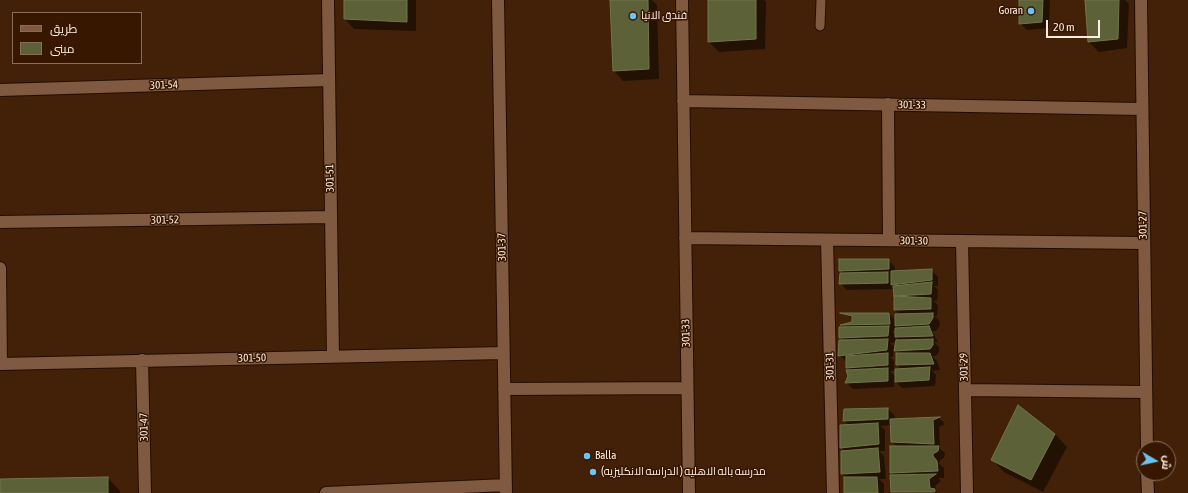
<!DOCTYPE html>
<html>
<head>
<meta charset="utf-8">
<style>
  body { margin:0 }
  #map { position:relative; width:1188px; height:493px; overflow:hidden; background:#422108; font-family:"Asap Condensed",Cairo,sans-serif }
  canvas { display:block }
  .legend { position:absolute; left:12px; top:12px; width:130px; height:52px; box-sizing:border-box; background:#371700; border:1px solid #876d5a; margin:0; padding:5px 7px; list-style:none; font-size:12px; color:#ffede2 }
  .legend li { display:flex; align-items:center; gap:8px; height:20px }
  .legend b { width:20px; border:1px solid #876d5a }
  .north { position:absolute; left:1136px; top:441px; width:40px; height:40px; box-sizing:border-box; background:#371700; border:1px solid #876d5a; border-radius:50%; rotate:99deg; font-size:11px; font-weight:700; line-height:16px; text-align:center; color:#ffede2 }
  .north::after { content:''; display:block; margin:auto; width:14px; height:18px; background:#6cc3f2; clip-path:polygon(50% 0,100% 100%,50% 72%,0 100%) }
  .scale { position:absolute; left:1046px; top:20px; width:54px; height:18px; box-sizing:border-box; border:2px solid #ffede2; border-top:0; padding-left:5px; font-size:12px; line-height:14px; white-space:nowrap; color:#ffede2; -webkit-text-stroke:3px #371700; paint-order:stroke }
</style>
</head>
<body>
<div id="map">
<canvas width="1188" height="493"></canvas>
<ul class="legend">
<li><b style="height:5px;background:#7f5940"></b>طريق</li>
<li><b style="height:11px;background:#5c6137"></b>مبنى</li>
</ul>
<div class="north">ش</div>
<div class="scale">20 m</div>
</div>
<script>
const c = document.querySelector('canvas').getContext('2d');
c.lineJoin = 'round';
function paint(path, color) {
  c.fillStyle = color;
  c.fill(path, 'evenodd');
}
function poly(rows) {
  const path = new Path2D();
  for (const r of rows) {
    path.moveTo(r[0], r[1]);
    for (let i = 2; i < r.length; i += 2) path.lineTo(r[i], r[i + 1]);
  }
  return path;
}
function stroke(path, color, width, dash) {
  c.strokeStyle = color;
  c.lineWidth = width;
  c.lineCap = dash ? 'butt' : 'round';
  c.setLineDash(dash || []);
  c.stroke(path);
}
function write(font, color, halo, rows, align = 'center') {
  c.font = font + ' "Asap Condensed",Cairo,sans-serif';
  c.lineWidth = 3;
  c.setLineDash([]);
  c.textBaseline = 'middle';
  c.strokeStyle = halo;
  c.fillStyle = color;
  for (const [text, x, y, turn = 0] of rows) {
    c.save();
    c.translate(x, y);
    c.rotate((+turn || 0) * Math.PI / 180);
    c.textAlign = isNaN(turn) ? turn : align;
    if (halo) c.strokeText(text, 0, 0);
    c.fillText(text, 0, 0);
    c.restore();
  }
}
paint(poly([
  [345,0,416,0,416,31,354,29,345,19],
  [611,0,652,0,657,5,659,79,623,81,614,71],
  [709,0,764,0,766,2,765,49,719,52,709,42],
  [1020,0,1050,0,1049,28,1027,30,1020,23],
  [1086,0,1125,0,1129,4,1127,48,1099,52,1089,42],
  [888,260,895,267,895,272,931,270,938,277,938,286,934,286,938,290,937,301,933,301,938,305,937,316,934,316,939,320,940,325,936,331,932,331,938,342,934,342,939,347,939,352,936,356,932,356,937,361,940,370,932,371,936,375,935,386,902,388,894,380,894,387,853,389,846,382,850,370,847,367,847,362,839,355,844,341,840,337,848,328,846,325,853,323,853,320,846,314,889,314,896,321,900,315,895,310,894,289,847,290,840,283,843,274,840,270],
  [892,331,896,331,896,335],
  [895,336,900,341,895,341],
  [896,342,896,348,890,343],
  [894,349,899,354,897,365,902,370,894,370,894,361,890,357,893,357],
  [890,371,896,371,896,377],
  [888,409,895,416,894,420,939,418,945,424,939,427,940,449,945,453,944,458,940,460,939,464,944,468,944,478,938,478,941,481,935,486,937,493,892,492,895,476,891,472,897,447,892,442,891,425,880,426,885,430,885,451,879,451,884,456,886,479,879,479,884,484,884,493,845,493,847,478,842,474,846,452,841,447,849,425,844,421],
  [1055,434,1067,447,1043,492,1004,472,992,459],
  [108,478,120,491,120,493,0,493,0,480]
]), '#0007');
const building = poly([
  [344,0,407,0,407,22,344,19,344,0],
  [610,0,648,0,649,69,613,71,610,0],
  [708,0,756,0,756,39,708,42,708,0],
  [1019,0,1043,0,1042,22,1019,24,1019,0],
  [1085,0,1119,0,1118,39,1088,42,1085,0],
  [839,259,889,259,889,269,839,271,839,259],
  [932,269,932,280,891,285,891,271,932,269],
  [888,272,888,283,839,284,840,273,888,272],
  [932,282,931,294,894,296,893,286,932,282],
  [894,296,931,298,931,309,894,310,894,296],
  [840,313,889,313,890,324,840,325,852,322,852,316,840,313],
  [933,313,933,318,929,324,895,326,895,314,933,313],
  [889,326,888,336,839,338,839,327,889,326],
  [929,326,933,336,895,337,895,328,929,326],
  [888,339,887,350,838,356,839,340,888,339],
  [933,339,933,345,930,349,894,351,896,340,933,339],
  [888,353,888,365,846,368,846,356,888,353],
  [896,353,930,353,934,364,896,365,896,353],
  [930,367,929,380,895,382,895,369,930,367],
  [888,368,888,381,845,383,848,376,846,370,888,368],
  [1018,405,1055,434,1031,480,991,460,1018,405],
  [888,408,888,419,843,421,844,409,888,408],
  [940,417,933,420,934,444,891,442,890,419,940,417],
  [878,423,879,444,840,448,840,425,878,423],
  [890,446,939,446,938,451,933,454,933,456,937,461,938,471,890,473,890,446],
  [878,448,880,472,841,474,841,451,878,448],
  [936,474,929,479,930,488,935,489,935,492,891,492,890,475,936,474],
  [108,477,108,493,0,493,0,479,108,477],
  [844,477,877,477,878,493,844,493,844,477]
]);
paint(building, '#5c6137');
stroke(building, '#71764b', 1);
const lane = poly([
  [820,26,821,0]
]);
const street = poly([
  [328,0,333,356],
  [498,0,506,493],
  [682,0,689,493],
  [1141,0,1147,449],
  [0,90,329,80],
  [683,101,1141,109],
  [888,104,889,240],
  [0,222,331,217],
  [685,238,1143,243],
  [827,240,833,493],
  [962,241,967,493],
  [0,268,1,364],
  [142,360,145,493],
  [0,364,503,353],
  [504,389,687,388],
  [965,390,1146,392],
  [1147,473,1148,493],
  [326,493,506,485]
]);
stroke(lane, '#240c00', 11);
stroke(street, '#240c00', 14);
stroke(lane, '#7f5940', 9);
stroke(street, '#7f5940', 12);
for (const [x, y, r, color] of [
  [1031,11,4,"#6cc3f2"],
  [633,16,4,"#6cc3f2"],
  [587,456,4,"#6cc3f2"],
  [593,472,4,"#6cc3f2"]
]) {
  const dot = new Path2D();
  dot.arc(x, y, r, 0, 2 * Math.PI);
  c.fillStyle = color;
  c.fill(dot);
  stroke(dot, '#371700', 1.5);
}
write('11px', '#ffede2', '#371700', [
  ["Goran",1023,11,"right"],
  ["فندق الانيا",641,16],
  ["Balla",595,456],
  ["مدرسه باله الاهليه ( الدراسه الانكليزيه)",601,472]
], 'left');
write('11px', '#ffede2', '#371700', [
  ["301-54",164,85,-2],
  ["301-33",912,105,1],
  ["301-51",330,178,-91],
  ["301-52",165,220,-1],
  ["301-27",1143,225,-91],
  ["301-30",914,241,1],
  ["301-37",502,247,-91],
  ["301-33",686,333,-91],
  ["301-50",252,358,-1],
  ["301-31",830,366,-91],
  ["301-29",964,367,-91],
  ["301-47",144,427,-91]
]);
</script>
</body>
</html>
